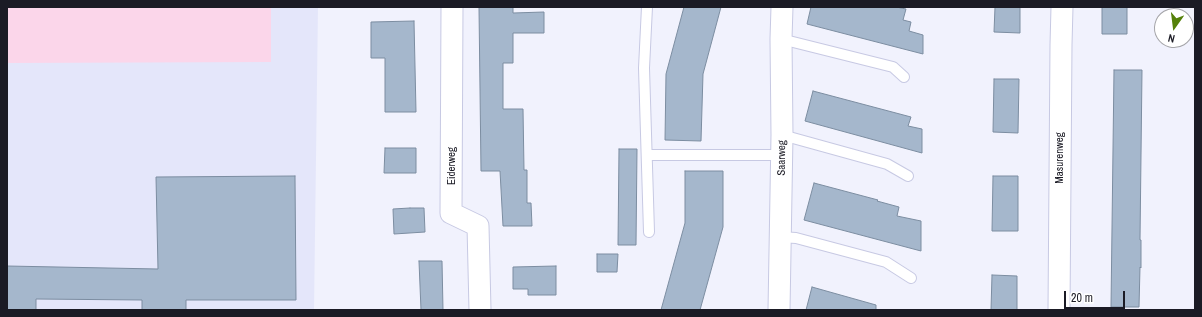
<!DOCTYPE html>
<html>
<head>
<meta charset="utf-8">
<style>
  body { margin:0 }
  #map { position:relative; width:1202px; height:317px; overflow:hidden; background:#f1f2fd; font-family:"Archivo Narrow",sans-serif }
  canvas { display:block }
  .frame { position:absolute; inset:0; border:8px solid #1b1b25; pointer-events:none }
  .north { position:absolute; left:1154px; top:8px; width:40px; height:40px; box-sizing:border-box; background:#fff; border:1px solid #a4a4a8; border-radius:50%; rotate:194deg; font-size:11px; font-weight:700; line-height:16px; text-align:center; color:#1b1b25 }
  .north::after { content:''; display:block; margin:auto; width:14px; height:18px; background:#55810a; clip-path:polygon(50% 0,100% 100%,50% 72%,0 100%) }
  .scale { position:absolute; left:1064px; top:291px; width:61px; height:18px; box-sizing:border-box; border:2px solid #1b1b25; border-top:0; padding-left:5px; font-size:12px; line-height:14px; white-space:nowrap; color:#1b1b25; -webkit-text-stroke:3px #fff; paint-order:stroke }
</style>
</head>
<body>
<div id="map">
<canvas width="1202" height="317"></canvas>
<div class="frame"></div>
<div class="north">N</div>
<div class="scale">20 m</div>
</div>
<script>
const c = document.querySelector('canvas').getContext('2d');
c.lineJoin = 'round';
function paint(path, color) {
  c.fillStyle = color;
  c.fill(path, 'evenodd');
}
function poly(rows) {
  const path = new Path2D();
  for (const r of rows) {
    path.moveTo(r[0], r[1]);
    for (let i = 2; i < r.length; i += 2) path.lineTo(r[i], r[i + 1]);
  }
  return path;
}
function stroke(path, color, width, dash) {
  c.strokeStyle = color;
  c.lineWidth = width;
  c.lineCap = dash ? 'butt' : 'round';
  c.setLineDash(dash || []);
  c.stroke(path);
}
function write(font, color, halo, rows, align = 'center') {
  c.font = font + ' "Archivo Narrow",sans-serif';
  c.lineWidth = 3.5;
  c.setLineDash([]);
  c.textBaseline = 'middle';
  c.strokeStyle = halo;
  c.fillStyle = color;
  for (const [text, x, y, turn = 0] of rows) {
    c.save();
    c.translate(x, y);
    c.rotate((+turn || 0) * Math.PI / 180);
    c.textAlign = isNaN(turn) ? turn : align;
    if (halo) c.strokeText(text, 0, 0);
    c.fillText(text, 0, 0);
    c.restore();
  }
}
paint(poly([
  [7,7,318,7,314,310,7,310]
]), '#e4e6fa');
paint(poly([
  [7,7,271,7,271,62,7,63]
]), '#fbd6ea');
const building = poly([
  [479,7,513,7,513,13,544,12,544,33,513,33,513,63,503,63,503,109,523,109,524,170,527,170,527,203,531,203,532,226,503,226,500,171,481,171,479,7],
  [684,7,721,7,703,74,701,141,665,140,666,74,684,7],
  [811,7,896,7,906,9,903,20,911,22,909,31,923,35,923,54,807,24,811,7],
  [995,7,1020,7,1020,33,994,32,995,7],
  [1102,7,1127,7,1127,34,1102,34,1102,7],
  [414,21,416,112,385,112,385,58,371,58,371,22,414,21],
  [1114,70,1142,70,1140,240,1141,240,1141,268,1140,267,1139,307,1111,307,1114,70],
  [994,79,1019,79,1018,133,993,132,994,79],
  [813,91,911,117,908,126,922,129,922,153,805,121,813,91],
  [385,148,416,148,416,173,384,173,385,148],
  [619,149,637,149,636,245,618,245,619,149],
  [685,171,723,171,723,227,700,310,661,310,685,223,685,171],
  [295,176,296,300,186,300,186,310,142,310,142,300,36,299,36,310,7,310,7,266,158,269,156,177,295,176],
  [993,176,1018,176,1018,231,992,231,993,176],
  [814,183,878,200,877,201,899,207,897,216,921,221,921,251,804,220,814,183],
  [410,208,424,208,425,232,394,234,393,209,410,208],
  [597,254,618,254,617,272,597,272,597,254],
  [419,261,442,261,443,310,421,310,419,261],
  [556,266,556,295,528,295,528,289,513,289,513,267,556,266],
  [992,275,1017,276,1017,310,991,310,992,275],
  [812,287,876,305,876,310,806,310,812,287]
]);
paint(building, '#a5b7cc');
stroke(building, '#7c8da1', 1);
const service = poly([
  [647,7,644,68,649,232],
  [781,39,893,67,904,77],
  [782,135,887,164,908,176],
  [648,155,782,155],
  [780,237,796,238,886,262,911,278]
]);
const minor = poly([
  [452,7,451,213,478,226,480,310],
  [779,310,782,135,781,39,782,7],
  [1059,310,1061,45,1062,7]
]);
stroke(service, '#c7c9e3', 12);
stroke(minor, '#c7c9e3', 23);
stroke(service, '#fff', 10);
stroke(minor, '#fff', 21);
write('11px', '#1b1b25', '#fff', [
  ["Saarweg",782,158,-89],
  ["Masurenweg",1060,158,-90],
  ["Eiderweg",452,166,-90]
]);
</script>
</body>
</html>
